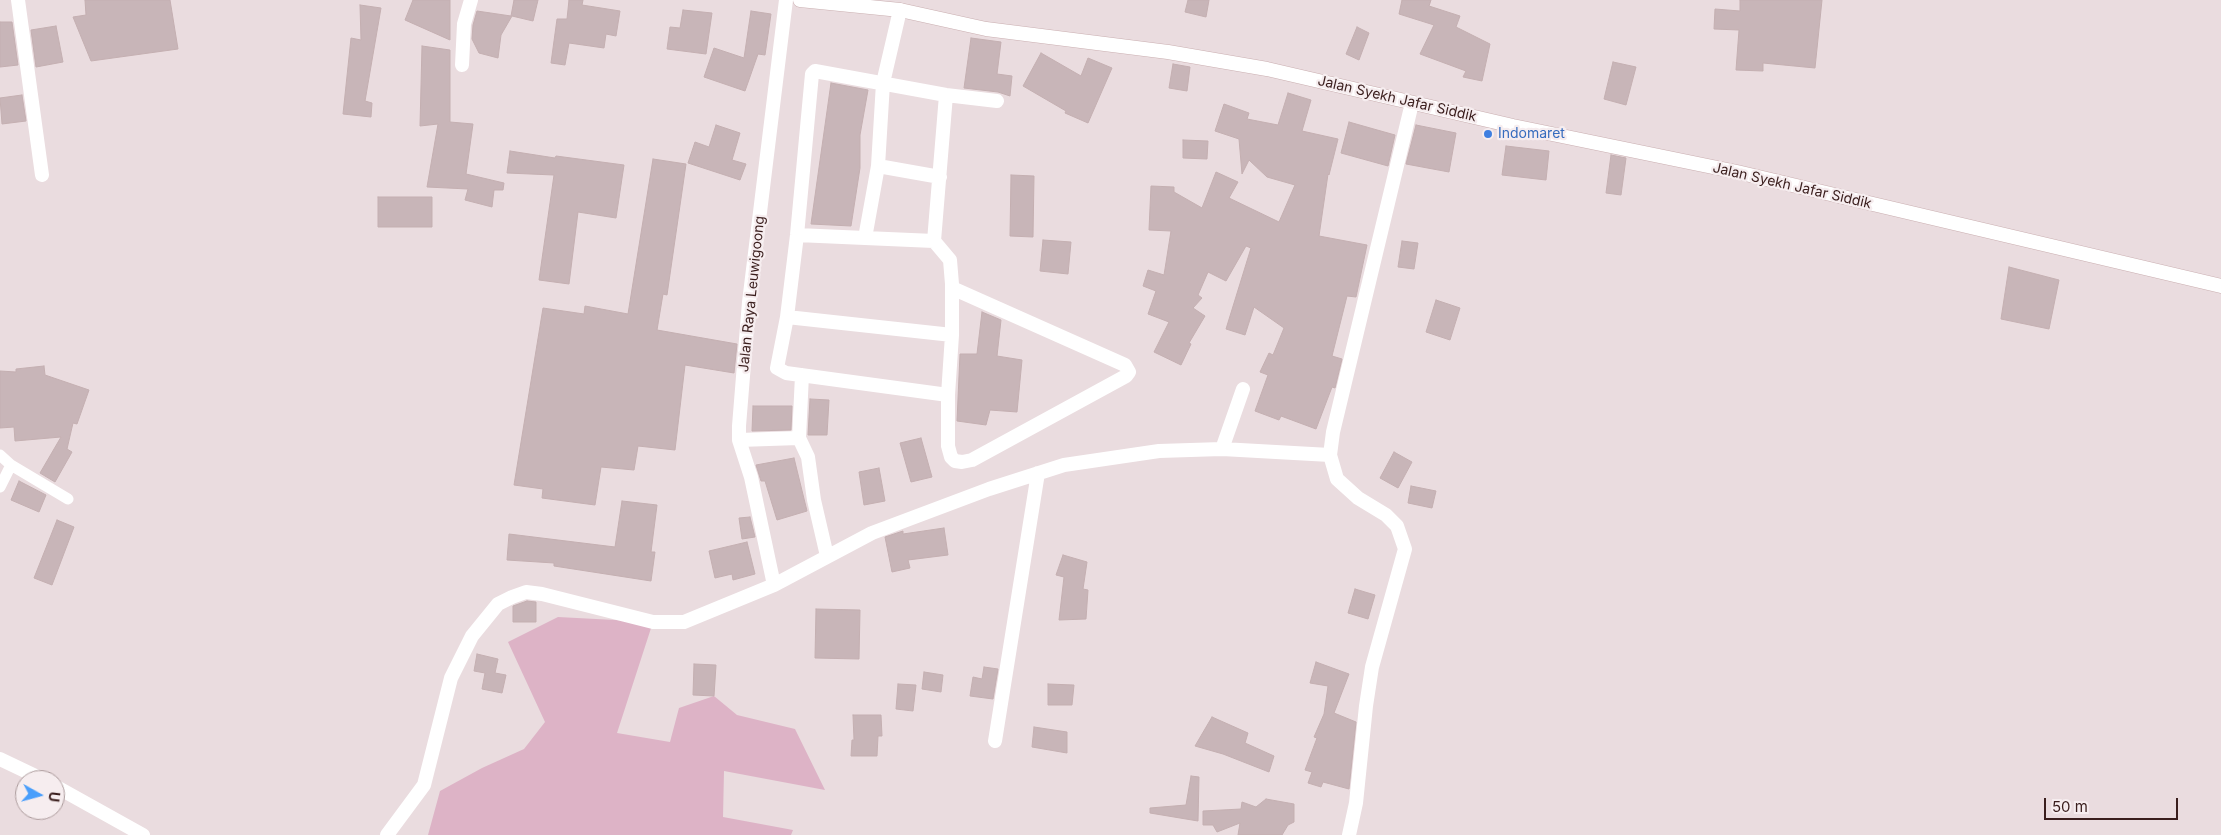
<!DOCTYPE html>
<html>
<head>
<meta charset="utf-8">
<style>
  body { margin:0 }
  #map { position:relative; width:2221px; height:835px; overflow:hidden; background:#eadcdf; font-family:Inter,sans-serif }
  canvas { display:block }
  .north { position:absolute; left:15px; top:770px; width:50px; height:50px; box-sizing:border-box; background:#f6edef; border:1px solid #ab9a9b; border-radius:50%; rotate:97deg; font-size:14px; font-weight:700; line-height:20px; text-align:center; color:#3a1e1d }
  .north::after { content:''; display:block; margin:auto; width:18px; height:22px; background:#499efb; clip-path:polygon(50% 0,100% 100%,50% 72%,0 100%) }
  .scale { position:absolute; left:2044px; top:798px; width:134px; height:22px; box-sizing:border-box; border:2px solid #3a1e1d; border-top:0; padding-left:6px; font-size:15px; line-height:18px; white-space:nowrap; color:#3a1e1d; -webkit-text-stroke:4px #f6edef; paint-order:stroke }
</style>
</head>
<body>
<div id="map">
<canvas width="2221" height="835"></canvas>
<div class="north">U</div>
<div class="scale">50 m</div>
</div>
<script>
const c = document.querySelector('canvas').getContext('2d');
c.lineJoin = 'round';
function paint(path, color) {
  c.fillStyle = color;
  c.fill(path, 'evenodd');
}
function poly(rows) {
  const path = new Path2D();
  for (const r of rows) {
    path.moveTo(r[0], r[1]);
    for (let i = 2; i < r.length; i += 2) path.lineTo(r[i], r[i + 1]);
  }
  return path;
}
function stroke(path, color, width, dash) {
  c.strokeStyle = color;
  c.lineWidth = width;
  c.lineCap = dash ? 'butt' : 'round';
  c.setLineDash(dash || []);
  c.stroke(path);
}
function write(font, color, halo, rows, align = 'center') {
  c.font = font + ' Inter,sans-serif';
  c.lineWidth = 4.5;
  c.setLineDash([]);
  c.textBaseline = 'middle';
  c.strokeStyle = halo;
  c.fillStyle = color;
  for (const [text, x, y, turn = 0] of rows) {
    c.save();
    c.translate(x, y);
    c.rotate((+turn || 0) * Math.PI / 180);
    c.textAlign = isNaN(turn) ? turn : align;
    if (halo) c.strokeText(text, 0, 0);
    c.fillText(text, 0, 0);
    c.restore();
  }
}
paint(poly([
  [558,617,653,622,617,733,670,742,679,708,714,696,737,715,795,729,825,790,724,771,723,817,793,830,791,835,428,835,440,791,482,768,524,749,545,722,508,642]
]), '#ddb3c6');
const building = poly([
  [85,0,170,0,178,49,91,61,73,17,86,15,85,0],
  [413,0,450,0,450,40,405,20,413,0],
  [514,0,538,0,533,21,512,16,501,35,498,58,479,53,472,39,473,25,477,11,511,16,514,0],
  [569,0,583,0,582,5,620,11,616,36,606,34,604,48,569,43,565,65,551,63,557,19,567,19,569,0],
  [1188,0,1209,0,1206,17,1185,12,1188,0],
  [1402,0,1431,0,1429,6,1460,16,1456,27,1490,44,1482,81,1463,77,1466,71,1420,54,1434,25,1399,14,1402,0],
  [1740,0,1822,0,1815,68,1763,63,1763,71,1736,70,1739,30,1714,29,1715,9,1740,11,1740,0],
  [360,5,381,8,365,101,372,103,371,117,343,114,351,38,361,40,360,5],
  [683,10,712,13,706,54,667,49,670,27,680,28,683,10],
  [751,11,771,14,765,55,758,54,745,91,704,77,714,48,744,58,751,11],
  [0,22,12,22,18,65,0,67,0,22],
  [56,26,63,62,36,67,31,30,56,26],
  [1357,27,1369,33,1359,60,1346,54,1357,27],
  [971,38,1001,42,997,74,1012,76,1010,96,998,92,964,88,971,38],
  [422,46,450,50,450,122,473,124,466,174,504,183,503,190,494,190,492,207,465,200,468,189,427,187,438,124,420,126,422,46],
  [1041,53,1081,76,1088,58,1112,68,1088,123,1065,113,1066,111,1023,86,1041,53],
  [1613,62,1636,67,1626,105,1604,99,1613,62],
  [1173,64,1190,67,1187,91,1169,88,1173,64],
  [831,83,868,90,860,135,860,168,851,226,811,224,831,83],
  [1288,93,1311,100,1302,131,1338,139,1329,175,1328,174,1319,236,1367,245,1356,297,1347,296,1332,356,1342,359,1335,388,1332,387,1316,429,1281,416,1279,420,1255,411,1268,375,1260,372,1269,353,1273,355,1284,328,1254,307,1245,335,1226,329,1251,248,1246,246,1226,281,1208,272,1198,295,1202,298,1193,308,1205,316,1189,343,1191,344,1181,365,1154,352,1169,322,1148,314,1156,291,1143,286,1148,270,1164,275,1171,231,1149,230,1151,186,1174,187,1174,192,1202,208,1216,172,1238,182,1229,198,1279,222,1295,185,1267,177,1249,160,1242,174,1239,139,1215,131,1224,104,1249,113,1247,119,1278,125,1288,93],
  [22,95,26,121,2,124,0,98,22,95],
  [1349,122,1395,135,1388,166,1341,153,1349,122],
  [716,125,740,133,732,160,746,164,740,180,688,163,695,142,709,147,716,125],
  [1416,125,1456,133,1449,172,1406,164,1416,125],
  [1183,140,1208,141,1207,159,1183,158,1183,140],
  [1506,146,1549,151,1546,180,1502,175,1506,146],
  [510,151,555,158,556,156,624,165,616,218,578,212,569,284,539,280,554,175,507,173,510,151],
  [1611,155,1626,158,1621,195,1606,193,1611,155],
  [653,159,686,164,667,295,663,294,657,330,737,344,734,373,685,365,675,450,638,446,634,470,601,467,595,505,542,498,543,489,514,485,543,308,584,314,585,306,628,314,653,159],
  [1011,175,1034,176,1033,237,1010,236,1011,175],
  [378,197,432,197,432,227,378,227,378,197],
  [1043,240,1071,242,1068,274,1040,271,1043,240],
  [1402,241,1418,243,1414,269,1398,267,1402,241],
  [2009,267,2059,280,2049,329,2001,319,2009,267],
  [1436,300,1460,308,1450,340,1426,332,1436,300],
  [982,312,1001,320,997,356,1022,360,1017,412,990,410,986,425,957,421,960,354,977,354,982,312],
  [44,366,45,375,89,390,77,424,73,423,67,449,72,452,55,482,40,473,61,437,15,441,14,427,0,428,0,371,16,372,16,369,44,366],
  [810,399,829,400,827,435,808,435,810,399],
  [753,406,792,406,791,430,752,431,753,406],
  [921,438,932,477,911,482,900,443,921,438],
  [1394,452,1412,462,1398,488,1380,478,1394,452],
  [794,458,807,511,777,520,765,481,761,481,756,465,794,458],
  [879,468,885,501,864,505,859,472,879,468],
  [19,481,46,495,39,512,11,500,19,481],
  [1411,486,1436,491,1432,508,1408,503,1411,486],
  [622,501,657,505,651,552,655,552,651,581,554,566,554,563,507,560,509,534,615,547,622,501],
  [750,517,755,537,742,539,739,518,750,517],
  [57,520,74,527,52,585,34,578,57,520],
  [944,528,948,555,908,560,910,568,892,572,885,537,903,531,903,534,944,528],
  [747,542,755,574,733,580,732,574,715,578,709,551,747,542],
  [1063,555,1087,562,1083,589,1088,590,1086,619,1059,620,1064,577,1056,575,1063,555],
  [1355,589,1375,595,1368,619,1348,613,1355,589],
  [527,601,536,602,536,622,513,622,513,606,527,601],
  [816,609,860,610,859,659,815,658,816,609],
  [477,654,498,659,495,673,506,675,502,693,482,689,485,673,474,671,477,654],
  [1316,662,1349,674,1334,713,1356,722,1349,789,1323,782,1321,787,1308,783,1312,772,1305,770,1317,738,1314,737,1324,714,1328,686,1310,683,1316,662],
  [694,664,716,665,714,696,693,695,694,664],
  [984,667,998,669,993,699,970,696,973,677,982,679,984,667],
  [924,672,943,675,941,692,922,689,924,672],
  [898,684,916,685,913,711,896,709,898,684],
  [1048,684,1074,685,1072,705,1048,705,1048,684],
  [853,715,881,715,882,736,878,736,877,756,851,756,852,740,854,740,853,715],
  [1212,717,1248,733,1245,743,1274,756,1269,772,1223,754,1195,746,1212,717],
  [1034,727,1067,732,1067,753,1032,747,1034,727],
  [1191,776,1199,777,1198,821,1150,813,1150,808,1186,805,1191,776],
  [1266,799,1294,804,1294,822,1288,825,1282,835,1238,835,1240,823,1217,832,1213,825,1203,825,1203,811,1241,809,1242,802,1256,807,1266,799]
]);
paint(building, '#c8b5b8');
stroke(building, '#c4afb1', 1);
const secondary = poly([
  [800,0,900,10,986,29,1168,52,1267,69,1513,126,1737,172,2221,286]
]);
stroke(secondary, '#caafb1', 15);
stroke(poly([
  [0,455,11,465],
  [0,487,11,465,68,499]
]), '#fff', 11);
stroke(poly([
  [18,0,42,175],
  [900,10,883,83,878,166,865,238,934,241,950,260,952,284,952,335,948,395,948,446,951,457,955,461,962,462,972,460,1126,376,1129,372,1125,365,952,288],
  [462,65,464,24,471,0],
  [878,166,940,177],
  [797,235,865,238],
  [934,241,946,95],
  [787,317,952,335],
  [948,395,786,373,777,368,787,317,797,235,812,74,815,71,946,95,997,101],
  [799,438,802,375],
  [739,440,799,438,808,457,814,500,827,556],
  [1222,449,1243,389],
  [774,585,751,477,739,440,739,426,749,302,786,0],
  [995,741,1038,473],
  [0,759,44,780],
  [55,786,143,835],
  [387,835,424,785,451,678,472,636,498,604,512,597,526,592,542,594,653,622,684,622,774,585,872,533,989,489,1064,465,1159,451,1222,449,1330,455],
  [1349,835,1356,803,1366,706,1372,667,1405,549,1397,526,1386,515,1358,498,1337,479,1330,455,1333,432,1412,103]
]), '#fff', 14);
stroke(secondary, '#fff', 14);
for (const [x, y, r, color] of [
  [1488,134,5,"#3f7fe0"]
]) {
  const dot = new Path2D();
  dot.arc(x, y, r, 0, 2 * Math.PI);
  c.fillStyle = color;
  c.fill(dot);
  stroke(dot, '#f6edef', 2);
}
write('14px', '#3a1e1d', '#f6edef', [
  ["Jalan Syekh Jafar Siddik",1397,99,13],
  ["Jalan Syekh Jafar Siddik",1792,186,13],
  ["Jalan Raya Leuwigoong",752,294,-84]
]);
write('14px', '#366cbe', '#f6edef', [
  ["Indomaret",1498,134]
], 'left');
</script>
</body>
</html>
